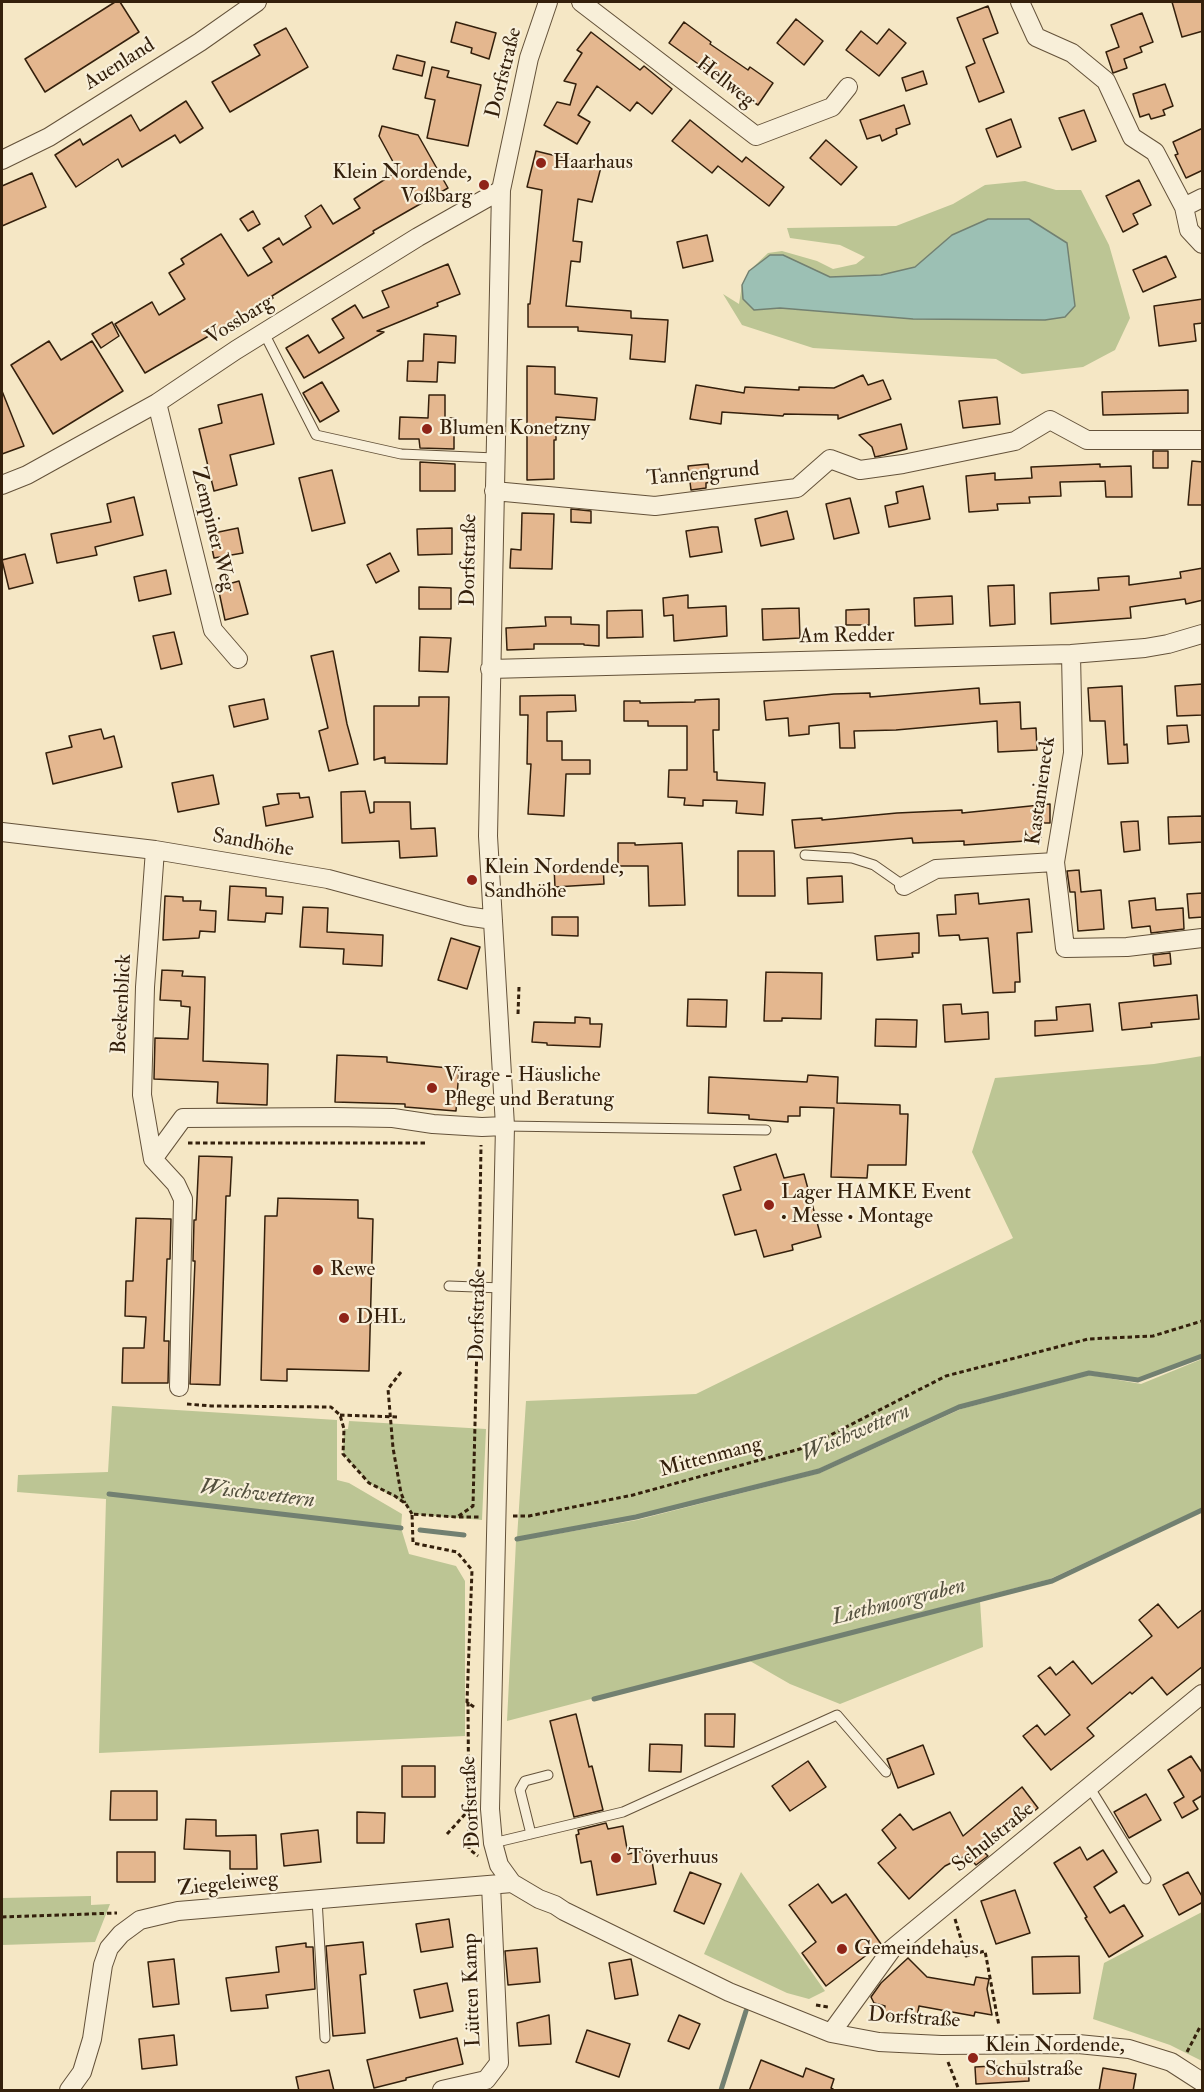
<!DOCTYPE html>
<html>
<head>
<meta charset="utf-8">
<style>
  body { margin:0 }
  #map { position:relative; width:1204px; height:2092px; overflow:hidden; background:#f5e7c5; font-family:"IM FELL Double Pica",serif }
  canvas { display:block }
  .frame { position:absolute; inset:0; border:3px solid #34200c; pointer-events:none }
</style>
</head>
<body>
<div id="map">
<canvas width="1204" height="2092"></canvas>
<div class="frame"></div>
</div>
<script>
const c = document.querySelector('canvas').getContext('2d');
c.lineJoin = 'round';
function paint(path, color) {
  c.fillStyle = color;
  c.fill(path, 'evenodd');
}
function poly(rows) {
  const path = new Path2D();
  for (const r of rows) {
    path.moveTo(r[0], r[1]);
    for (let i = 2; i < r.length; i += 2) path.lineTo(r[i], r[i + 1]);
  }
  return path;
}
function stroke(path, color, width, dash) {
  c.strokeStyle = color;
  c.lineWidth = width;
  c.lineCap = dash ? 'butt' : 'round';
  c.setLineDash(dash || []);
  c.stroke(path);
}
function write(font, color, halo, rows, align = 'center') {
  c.font = font + ' "IM FELL Double Pica",serif';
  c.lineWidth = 4.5;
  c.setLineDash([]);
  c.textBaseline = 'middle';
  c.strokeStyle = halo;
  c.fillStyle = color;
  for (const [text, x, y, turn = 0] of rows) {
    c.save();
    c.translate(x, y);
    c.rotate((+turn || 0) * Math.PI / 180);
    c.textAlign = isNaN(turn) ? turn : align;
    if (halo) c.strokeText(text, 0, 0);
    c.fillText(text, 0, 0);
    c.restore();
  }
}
paint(poly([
  [1025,181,1056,190,1081,190,1109,245,1130,318,1115,350,1083,367,1022,374,996,359,813,348,742,325,723,294,739,304,742,285,743,299,754,310,780,308,913,319,1045,320,1064,317,1075,306,1067,243,952,235,915,267,881,275,830,277,783,255,770,255,749,271,768,253,782,251,817,261,833,269,856,264,865,257,840,245,790,238,787,228,896,226,953,204,985,185],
  [1202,1056,1202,1354,1139,1379,1091,1371,959,1405,818,1469,637,1515,517,1538,526,1401,696,1394,1013,1238,972,1152,995,1078,1154,1064],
  [1202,1359,1202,1508,1050,1579,507,1721,516,1541,637,1520,820,1473,961,1409,1090,1375,1141,1384],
  [112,1406,337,1420,337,1480,349,1483,402,1514,401,1528,409,1554,456,1566,465,1581,465,1736,99,1753,106,1499,17,1492,18,1475,108,1472],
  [349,1421,486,1429,482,1520,412,1514,406,1504,369,1483,343,1454,344,1429,348,1429],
  [980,1601,983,1647,840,1704,790,1684,750,1661],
  [741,1872,825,1991,809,1999,787,1993,704,1954],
  [91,1896,91,1905,110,1904,95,1942,2,1945,2,1898],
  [1202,1912,1202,2061,1170,2045,1093,2019,1104,1963]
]), '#bcc594');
const water = poly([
  [988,219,1029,219,1067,243,1075,306,1065,317,1045,320,913,319,780,308,754,310,743,299,742,285,749,271,770,255,783,255,830,277,881,275,915,267,952,235,988,219]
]);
paint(water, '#9cc0b4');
stroke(water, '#728071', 1.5);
stroke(poly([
  [109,1494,401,1528],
  [420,1530,464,1535],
  [517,1539,636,1517,819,1471,959,1407,1089,1373,1138,1380,1202,1356],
  [594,1699,1052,1581,1202,1510],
  [721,2090,746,2011]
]), '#728071', 5);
const building = poly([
  [115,2,120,2,139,32,45,92,25,59,115,2],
  [1172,2,1203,2,1203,31,1182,37,1172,2],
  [988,6,998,33,983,39,1004,92,979,102,966,67,975,63,957,18,988,6],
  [1142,13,1153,42,1140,47,1142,52,1124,59,1127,68,1113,73,1106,52,1119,47,1111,25,1142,13],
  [796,19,823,41,804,65,777,43,796,19],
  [456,22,496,33,489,59,471,53,472,48,451,42,456,22],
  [684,22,711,42,710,44,748,70,750,67,773,83,758,105,711,76,712,74,669,43,684,22],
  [286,28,308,67,230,112,212,82,260,55,254,45,286,28],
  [889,29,906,43,879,76,846,50,861,31,877,44,889,29],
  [591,32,640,70,644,66,672,89,652,114,637,102,630,111,597,86,578,115,590,122,577,144,544,125,557,102,570,105,576,84,564,81,582,53,577,50,591,32],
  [397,55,425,62,422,76,393,69,397,55],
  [432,67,449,71,447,77,481,85,468,146,427,138,435,100,425,98,432,67],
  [923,71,927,84,906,91,902,78,923,71],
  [1165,84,1173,106,1163,110,1165,115,1151,119,1149,114,1140,117,1133,94,1165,84],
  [186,101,203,128,180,143,175,135,122,167,118,159,76,187,55,155,80,139,83,145,131,115,140,131,186,101],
  [904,105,910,124,896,129,897,134,882,141,880,135,867,139,860,120,904,105],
  [1084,110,1096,141,1072,150,1059,118,1084,110],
  [1011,119,1021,147,997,157,986,129,1011,119],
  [690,120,742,162,746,157,784,187,769,206,718,166,712,173,672,141,690,120],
  [382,126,418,135,448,188,373,231,374,233,272,296,273,298,250,312,145,373,115,324,152,302,159,315,185,299,169,273,184,264,181,259,221,234,248,276,272,262,263,248,279,238,283,245,311,227,305,216,321,205,333,224,360,208,354,199,398,171,379,136,382,126],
  [1203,128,1203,170,1186,178,1175,155,1178,154,1173,142,1203,128],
  [826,140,857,167,841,185,810,158,826,140],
  [536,151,601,167,592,202,578,199,573,241,582,242,580,262,571,261,566,306,631,311,631,318,668,320,665,362,630,359,632,335,578,331,578,327,528,327,528,304,530,304,542,190,527,187,536,151],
  [32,173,46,207,2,226,2,186,32,173],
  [1139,180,1151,205,1133,214,1138,224,1123,232,1106,196,1139,180],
  [253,211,260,224,248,231,240,219,253,211],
  [707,235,713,261,683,268,677,242,707,235],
  [1166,256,1176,277,1143,292,1133,270,1166,256],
  [448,264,460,294,437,303,438,306,377,331,384,332,304,378,286,348,308,335,319,353,344,338,332,319,355,305,363,318,389,307,382,291,448,264],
  [1203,299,1203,323,1194,324,1196,341,1159,346,1154,306,1203,299],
  [112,322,119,336,101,348,92,334,112,322],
  [424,334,456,336,455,363,438,362,437,382,407,381,408,361,423,361,424,334],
  [49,341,61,360,92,341,123,391,53,434,11,365,49,341],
  [527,366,555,367,555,394,597,398,595,420,556,417,556,440,554,440,554,479,527,480,527,366],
  [863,375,868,385,883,380,891,399,838,419,838,415,784,414,783,416,722,412,721,424,690,419,696,385,744,393,745,387,799,390,799,387,834,388,863,375],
  [322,382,339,411,320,422,303,393,322,382],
  [1188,390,1188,413,1103,415,1102,392,1188,390],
  [2,391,24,446,2,454,2,391],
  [262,394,274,444,230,455,237,485,214,491,199,429,222,423,218,405,262,394],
  [429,395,445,395,445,418,454,418,454,449,420,448,419,439,399,439,400,417,428,418,429,395],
  [997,397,1000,424,963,428,959,401,997,397],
  [901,424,907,449,884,455,875,457,872,447,859,435,901,424],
  [1153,451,1168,451,1168,468,1153,468,1153,451],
  [1192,461,1203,462,1203,505,1188,505,1192,461],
  [420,462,455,464,455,491,420,491,420,462],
  [708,464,711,482,706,483,706,488,691,490,688,466,708,464],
  [1100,464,1100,467,1131,466,1132,497,1106,497,1105,481,1060,482,1061,496,1029,497,1030,503,997,504,998,510,969,512,966,476,995,473,995,480,1032,478,1031,467,1100,464],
  [332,470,345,523,312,531,299,478,332,470],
  [923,486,930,519,889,527,885,506,898,503,896,492,923,486],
  [134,497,143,535,95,547,97,555,57,563,51,534,111,522,107,504,134,497],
  [850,498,859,533,834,539,826,504,850,498],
  [571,509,591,511,591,523,571,522,571,509],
  [787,511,794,539,761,546,755,519,787,511],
  [522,513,554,514,552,569,510,568,511,549,521,550,522,513],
  [712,527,718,527,722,552,690,557,686,531,712,527],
  [238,528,243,553,214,558,209,534,238,528],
  [452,528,452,554,418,555,417,529,452,528],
  [390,553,399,571,376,583,367,565,390,553],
  [25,554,33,583,9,589,2,560,25,554],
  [1203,568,1203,600,1186,604,1185,599,1130,607,1131,618,1051,624,1050,593,1099,590,1098,578,1129,576,1129,585,1181,578,1180,572,1203,568],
  [166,570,171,594,139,601,134,577,166,570],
  [239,581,248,614,225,620,218,587,239,581],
  [1014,585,1015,624,990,626,988,586,1014,585],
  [419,587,451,588,451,609,419,609,419,587],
  [688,595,688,608,726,606,727,636,674,641,673,615,664,616,663,598,688,595],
  [952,596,953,624,915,626,914,598,952,596],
  [799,608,800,638,763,640,762,609,799,608],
  [869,609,869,625,846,625,846,610,869,609],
  [642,610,643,637,607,638,607,611,642,610],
  [545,617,571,617,571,624,599,625,599,646,584,645,584,644,534,644,534,649,507,650,506,628,546,626,545,617],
  [174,632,182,664,161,669,153,636,174,632],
  [420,637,451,638,448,672,419,671,420,637],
  [333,651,347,724,358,764,329,771,319,731,328,728,311,656,333,651],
  [1203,684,1203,715,1177,716,1175,686,1203,684],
  [1122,686,1124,745,1127,744,1128,763,1108,764,1105,721,1090,721,1088,688,1122,686],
  [979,688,980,704,1020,702,1021,729,1036,728,1037,750,998,752,997,721,896,730,854,731,855,748,840,748,839,723,809,726,809,734,789,736,788,718,766,720,764,701,834,694,870,693,870,697,979,688],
  [575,695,576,711,547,712,547,741,562,741,562,760,590,760,590,774,566,774,564,816,528,814,531,764,527,764,528,715,520,715,520,696,575,695],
  [419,697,449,697,447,764,385,763,385,757,374,760,374,706,419,706,419,697],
  [264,699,268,719,234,727,229,706,264,699],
  [719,699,719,730,713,730,714,772,717,772,717,780,765,783,763,815,736,813,737,801,703,800,703,806,684,805,685,798,668,797,669,770,687,770,687,726,648,726,648,721,624,721,624,701,640,701,640,703,695,702,695,700,719,699],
  [1187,725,1189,742,1168,744,1167,726,1187,725],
  [101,729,104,739,114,736,122,767,53,784,46,753,72,747,69,736,101,729],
  [213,775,219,804,178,812,172,783,213,775],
  [365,791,370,813,374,812,374,802,410,802,411,829,435,828,437,856,400,858,399,841,342,843,341,792,365,791],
  [299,793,300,798,309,797,313,817,266,826,263,807,279,804,277,794,299,793],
  [1050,804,1050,823,1040,823,1041,840,964,845,964,841,913,843,912,838,795,848,792,820,822,818,822,820,897,813,962,810,962,813,1050,804],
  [1203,816,1203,842,1169,844,1168,817,1203,816],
  [1138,821,1140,850,1124,852,1121,822,1138,821],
  [618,843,635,843,635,845,682,843,685,905,649,906,648,866,618,866,618,843],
  [738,851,774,851,775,896,738,896,738,851],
  [603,864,604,884,555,887,554,867,603,864],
  [1079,870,1081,892,1101,890,1104,929,1078,931,1075,892,1070,892,1067,871,1079,870],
  [842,876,843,902,808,904,807,878,842,876],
  [230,886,266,888,266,896,283,897,282,914,266,913,265,922,228,920,230,886],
  [978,893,979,904,1029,899,1032,932,1017,933,1020,982,1015,982,1015,992,993,993,988,938,960,940,959,935,939,936,937,915,956,914,955,895,978,893],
  [1203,893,1203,917,1189,918,1187,894,1203,893],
  [165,896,183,897,183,901,201,901,200,910,216,911,215,932,200,931,199,938,163,940,165,896],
  [1155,898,1156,910,1183,908,1184,929,1151,933,1150,926,1132,928,1129,901,1155,898],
  [303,907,328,908,327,932,383,935,382,966,343,964,344,949,300,947,303,907],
  [552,917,578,917,578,936,552,935,552,917],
  [919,933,919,953,912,953,913,957,877,960,875,936,919,933],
  [451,938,480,947,467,989,438,980,451,938],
  [1170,953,1171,964,1154,966,1153,955,1170,953],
  [162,970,183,971,182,976,205,977,203,1061,268,1064,267,1105,217,1103,218,1082,154,1079,155,1038,188,1039,190,1007,181,1006,181,1001,160,1000,162,970],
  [766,972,822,973,821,1019,782,1018,782,1021,764,1021,766,972],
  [1197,995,1199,1019,1151,1023,1152,1027,1122,1030,1119,1003,1197,995],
  [688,999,727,1000,726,1027,687,1026,688,999],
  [961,1004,962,1014,988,1012,989,1039,945,1042,943,1005,961,1004],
  [1090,1004,1093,1031,1035,1036,1035,1021,1057,1020,1056,1007,1090,1004],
  [575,1017,590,1018,590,1024,602,1024,600,1047,547,1045,547,1043,532,1042,534,1022,575,1023,575,1017],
  [876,1019,917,1020,916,1047,875,1046,876,1019],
  [337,1055,387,1057,387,1062,459,1069,456,1111,405,1107,405,1104,335,1102,337,1055],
  [808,1075,838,1077,837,1103,900,1105,900,1114,908,1114,906,1165,868,1165,867,1178,831,1177,834,1108,800,1107,800,1116,788,1116,788,1122,749,1119,749,1115,708,1113,709,1077,807,1082,808,1075],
  [776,1154,784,1178,804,1174,821,1237,792,1245,793,1250,764,1257,756,1230,735,1235,723,1195,741,1190,734,1167,776,1154],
  [199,1156,232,1157,230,1196,226,1196,220,1385,190,1384,195,1261,193,1261,194,1220,196,1220,199,1156],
  [278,1198,358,1200,358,1218,373,1219,369,1371,287,1369,287,1381,261,1380,265,1216,277,1216,278,1198],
  [136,1218,171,1219,170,1259,167,1259,164,1341,169,1341,168,1383,122,1383,123,1348,144,1348,146,1317,125,1316,126,1281,133,1281,136,1218],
  [1158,1604,1178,1628,1203,1609,1203,1666,1167,1695,1152,1677,1132,1694,1130,1692,1087,1728,1094,1736,1051,1770,1023,1736,1037,1725,1045,1735,1070,1715,1038,1676,1050,1667,1056,1675,1073,1661,1092,1684,1152,1636,1139,1620,1158,1604],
  [576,1714,589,1767,592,1766,603,1810,574,1817,550,1721,576,1714],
  [705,1714,735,1714,734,1747,705,1746,705,1714],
  [650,1744,682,1745,681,1772,649,1771,650,1744],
  [923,1745,934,1774,898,1788,887,1759,923,1745],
  [1191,1756,1203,1774,1203,1795,1193,1801,1198,1809,1182,1818,1174,1803,1184,1797,1168,1770,1191,1756],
  [808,1761,826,1787,790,1811,772,1786,808,1761],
  [402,1766,435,1766,435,1797,402,1797,402,1766],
  [1022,1787,1038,1808,984,1852,988,1856,976,1865,967,1855,945,1866,909,1899,878,1863,896,1848,882,1830,900,1814,913,1830,950,1812,963,1836,1022,1787],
  [111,1791,157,1791,157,1820,110,1820,111,1791],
  [1146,1794,1161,1820,1129,1838,1114,1812,1146,1794],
  [357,1812,385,1813,384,1843,357,1843,357,1812],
  [186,1819,216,1820,216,1836,256,1835,257,1869,230,1869,230,1851,184,1849,186,1819],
  [606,1823,608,1829,623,1826,628,1854,650,1850,656,1884,597,1895,591,1861,581,1863,576,1835,579,1834,578,1830,606,1823],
  [318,1830,321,1862,284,1866,281,1834,318,1830],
  [1080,1847,1087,1860,1103,1850,1117,1872,1094,1887,1110,1913,1124,1905,1143,1936,1109,1957,1085,1918,1087,1917,1054,1863,1080,1847],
  [117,1852,155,1852,155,1882,117,1882,117,1852],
  [690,1872,721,1884,704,1924,674,1911,690,1872],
  [1188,1872,1203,1898,1203,1902,1179,1915,1163,1885,1188,1872],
  [818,1884,832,1903,846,1894,881,1944,826,1986,802,1953,816,1942,789,1905,818,1884],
  [1015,1890,1030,1933,996,1944,981,1901,1015,1890],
  [449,1919,453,1947,421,1952,416,1924,449,1919],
  [363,1942,366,1974,360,1975,365,2033,333,2036,326,1946,363,1942],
  [306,1943,306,1947,313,1947,315,1989,266,1995,268,2008,231,2011,226,1978,279,1972,276,1947,306,1943],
  [537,1948,540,1982,508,1985,505,1951,537,1948],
  [1079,1956,1080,1993,1033,1994,1032,1957,1079,1956],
  [908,1958,927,1977,974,1985,976,1977,989,1979,987,1989,992,2015,975,2012,974,2016,919,2006,916,2022,883,2016,885,2006,874,2003,871,1997,881,1983,908,1958],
  [174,1959,179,2004,153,2007,148,1962,174,1959],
  [631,1959,638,1995,615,1999,609,1963,631,1959],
  [447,1983,453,2011,420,2018,414,1990,447,1983],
  [549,2015,551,2044,519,2046,517,2023,549,2015],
  [679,2015,700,2024,689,2049,668,2041,679,2015],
  [587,2030,630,2044,619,2077,576,2062,587,2030],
  [174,2035,177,2065,142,2069,139,2039,174,2035],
  [457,2038,463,2064,406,2078,406,2080,374,2088,367,2060,457,2038],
  [761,2060,803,2077,806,2068,834,2079,831,2088,836,2091,749,2091,761,2060],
  [1028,2064,1029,2081,976,2084,975,2067,1028,2064],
  [1103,2068,1136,2074,1133,2091,1099,2091,1103,2068],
  [329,2070,334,2091,299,2091,296,2077,329,2070]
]);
paint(building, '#e4b78f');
stroke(building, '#34200c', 1.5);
const lane = poly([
  [264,333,316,435,401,454,495,458],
  [805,855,852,858,874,865,904,886],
  [505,1126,766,1130],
  [449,1286,502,1288],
  [1090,1788,1146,1879],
  [531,1834,520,1790,525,1781,548,1775],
  [493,1843,623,1812,837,1715,886,1772],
  [317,1899,325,2038]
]);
const street = poly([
  [548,2,529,58,501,190,488,836,505,1126,490,1809,493,1843,499,1865,512,1883,539,1899,555,1905,564,1911,729,1992,831,2033,879,2042,941,2045,1078,2044,1129,2049,1171,2062,1202,2082],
  [581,2,756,136,832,107,848,87],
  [1020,2,1036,37,1072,53,1106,81,1132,137,1155,152,1184,207,1189,230,1202,244],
  [2,160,49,137,200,42,257,2],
  [1184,207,1202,198],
  [157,403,213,630,238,659],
  [2,485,27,475,157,403,236,350,418,237,501,190],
  [494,491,655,506,797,488,830,459,860,470,903,464,1015,441,1050,420,1087,440,1202,440],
  [1071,654,1073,753,1055,862,1065,948,1127,947,1202,938],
  [490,669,1071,654,1145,648,1168,644,1202,634],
  [2,832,155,850,328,879,466,916,493,920],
  [904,886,936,869,1055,862],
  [153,1159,142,1095,145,987,155,850],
  [179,1387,183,1199,176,1184,153,1159,183,1118,334,1117,393,1118,433,1124,482,1127,505,1126],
  [831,2033,892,1949,1202,1694],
  [69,2090,82,2072,92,2039,103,1965,109,1948,121,1934,140,1920,178,1911,512,1883],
  [442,2090,486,2080,499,2063,491,1885]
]);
stroke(lane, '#64523a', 11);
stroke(street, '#64523a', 20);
stroke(poly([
  [518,1014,519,987],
  [188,1143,427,1143],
  [479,1274,481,1145],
  [370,1322,402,1320],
  [401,1372,388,1389,393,1448,401,1493,405,1503],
  [187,1404,211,1406,331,1407,340,1415,344,1429,343,1454,369,1483,395,1496,406,1504,412,1514],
  [340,1415,398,1417],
  [513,1516,529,1516,633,1495,807,1447,946,1376,1088,1339,1153,1336,1202,1321],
  [459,1517,479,1517],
  [468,1702,469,1849,478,1856],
  [474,1707,467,1702,472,1570,457,1552,413,1543,412,1514,457,1517,473,1506,478,1301],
  [447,1834,468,1811],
  [2,1917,117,1913],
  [955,1919,966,1956,985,1951,999,2026],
  [816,2005,828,2007],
  [1187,2052,1200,2027,1202,2026],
  [948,2062,959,2090]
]), '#34200c', 3, [4.5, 3]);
stroke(lane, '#f8efd9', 9);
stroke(street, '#f8efd9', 18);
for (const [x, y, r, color] of [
  [541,163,6,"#8f2418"],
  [484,185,6,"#8f2418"],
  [427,429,6,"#8f2418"],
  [472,880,6,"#8f2418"],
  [432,1088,6,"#8f2418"],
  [769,1205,6,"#8f2418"],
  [318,1270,6,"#8f2418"],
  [344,1318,6,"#8f2418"],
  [616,1858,6,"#8f2418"],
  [842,1949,6,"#8f2418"],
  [973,2058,6,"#8f2418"]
]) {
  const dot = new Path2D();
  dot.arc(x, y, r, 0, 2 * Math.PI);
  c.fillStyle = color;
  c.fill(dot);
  stroke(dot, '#f8efd9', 2);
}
write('21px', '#34200c', '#f8efd9', [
  ["Auenland",120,65,-32],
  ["Dorfstraße",505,73,-76],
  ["Hellweg",725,83,38],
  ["Vossbarg",240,321,-32],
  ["Tannengrund",703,475,-5],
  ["Zempiner Weg",212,530,76],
  ["Dorfstraße",470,560,-89],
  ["Am Redder",847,637,-1],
  ["Kastanieneck",1042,791,-82],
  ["Sandhöhe",253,844,10],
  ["Beekenblick",123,1004,-87],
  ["Dorfstraße",479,1315,-89],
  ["Mittenmang",711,1458,-15],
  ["Dorfstraße",472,1802,-93],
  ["Schulstraße",994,1838,-39],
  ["Ziegeleiweg",228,1885,-6],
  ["Lütten Kamp",473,1990,-92],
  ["Dorfstraße",914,2019,4]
]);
write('21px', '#34200c', '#f8efd9', [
  ["Haarhaus",553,163],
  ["Klein Nordende,",472,173,"right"],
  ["Voßbarg",472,197,"right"],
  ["Blumen Konetzny",439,429],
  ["Klein Nordende,",484,868],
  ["Sandhöhe",484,892],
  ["Virage - Häusliche",444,1076],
  ["Pflege und Beratung",444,1100],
  ["Lager HAMKE Event",781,1193],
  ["• Messe • Montage",781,1217],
  ["Rewe",330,1270],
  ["DHL",356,1318],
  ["Töverhuus",628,1858],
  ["Gemeindehaus",854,1949],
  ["Klein Nordende,",985,2046],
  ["Schulstraße",985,2070]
], 'left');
write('italic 22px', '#53503e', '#f8efd9', [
  ["Wischwettern",856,1434,-23],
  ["Wischwettern",257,1495,7],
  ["Liethmoorgraben",899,1603,-14]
]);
</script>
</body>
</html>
